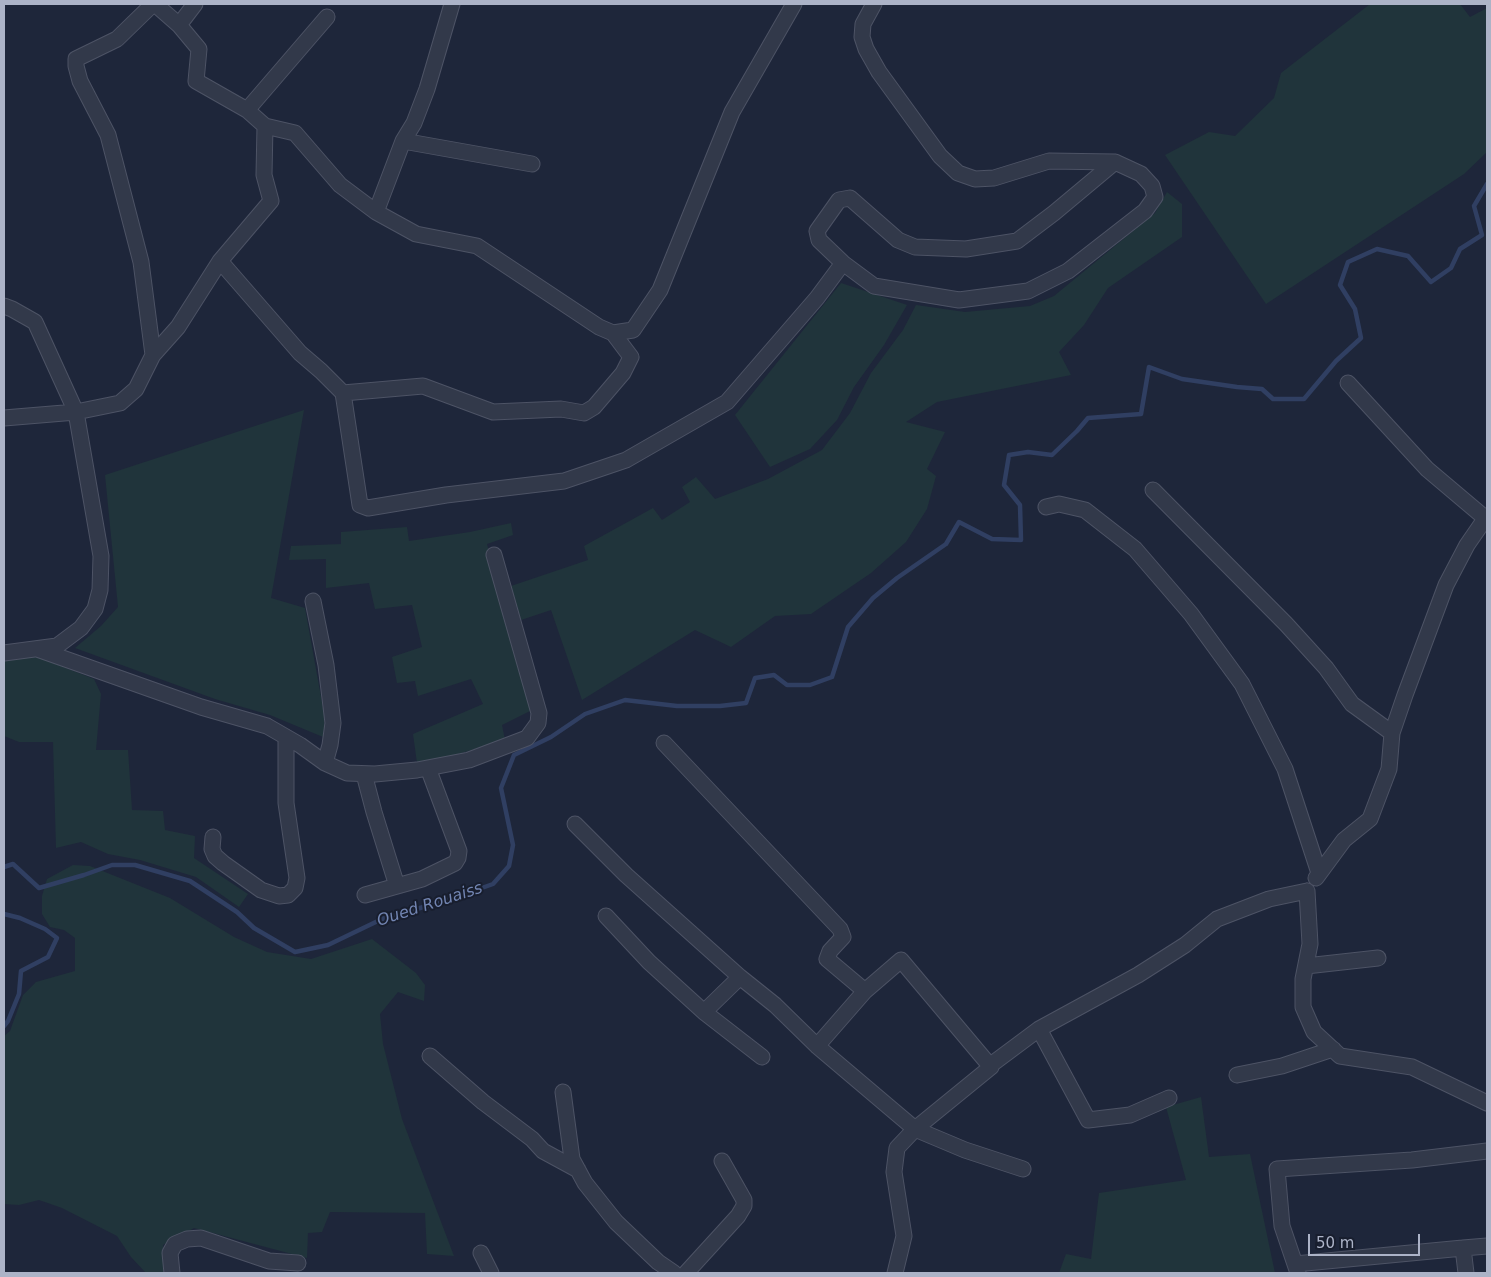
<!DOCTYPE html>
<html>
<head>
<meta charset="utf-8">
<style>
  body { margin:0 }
  #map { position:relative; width:1491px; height:1277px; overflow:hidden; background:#1e263a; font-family:"DejaVu Sans",sans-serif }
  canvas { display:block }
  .frame { position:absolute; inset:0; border:5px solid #acb3c7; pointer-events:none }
  .scale { position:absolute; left:1308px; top:1234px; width:112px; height:22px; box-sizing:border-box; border:2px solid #acb3c7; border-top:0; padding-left:6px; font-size:15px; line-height:18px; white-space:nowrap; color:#acb3c7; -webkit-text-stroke:4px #181e2e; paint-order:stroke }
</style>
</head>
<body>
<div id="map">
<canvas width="1491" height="1277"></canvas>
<div class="frame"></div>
<div class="scale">50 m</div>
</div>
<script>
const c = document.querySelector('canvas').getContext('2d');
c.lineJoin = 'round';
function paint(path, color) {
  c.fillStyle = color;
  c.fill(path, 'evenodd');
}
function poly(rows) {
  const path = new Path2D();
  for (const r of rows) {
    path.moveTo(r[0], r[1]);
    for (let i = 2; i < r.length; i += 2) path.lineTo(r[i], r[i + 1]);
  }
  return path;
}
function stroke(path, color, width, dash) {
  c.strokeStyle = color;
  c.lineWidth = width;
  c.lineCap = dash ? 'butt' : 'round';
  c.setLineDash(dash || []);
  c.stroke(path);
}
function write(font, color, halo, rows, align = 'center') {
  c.font = font + ' "DejaVu Sans",sans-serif';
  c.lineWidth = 4;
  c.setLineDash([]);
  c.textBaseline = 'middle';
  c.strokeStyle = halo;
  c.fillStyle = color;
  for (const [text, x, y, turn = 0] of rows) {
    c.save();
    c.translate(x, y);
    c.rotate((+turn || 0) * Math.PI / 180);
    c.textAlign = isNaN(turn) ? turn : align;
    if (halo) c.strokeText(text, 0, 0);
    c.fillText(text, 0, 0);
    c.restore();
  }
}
paint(poly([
  [1370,4,1460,4,1470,17,1487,8,1487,152,1464,174,1266,304,1165,155,1209,132,1235,136,1274,98,1281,73],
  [1167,192,1182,204,1182,237,1108,288,1084,325,1059,352,1071,375,937,402,906,422,945,432,927,469,936,476,927,509,906,542,871,573,811,614,775,616,731,647,695,630,582,700,551,610,521,620,511,586,588,560,584,546,653,508,662,520,690,502,682,487,696,477,715,499,768,479,822,450,850,413,871,373,903,330,916,305,965,312,1030,306,1054,296,1155,213],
  [841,283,907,305,884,345,854,387,837,420,810,449,770,467,735,415],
  [304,410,271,598,305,608,325,719,323,737,270,715,215,699,75,648,101,626,118,607,105,475],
  [511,523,513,535,487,544,518,669,532,710,502,725,505,740,445,758,417,763,413,734,483,704,471,679,418,696,415,681,397,683,392,657,422,647,412,605,375,609,369,583,326,588,326,559,289,560,291,546,341,544,341,532,407,527,409,541,470,532],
  [38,657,94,679,101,694,96,750,128,750,132,810,163,811,165,830,195,836,194,858,248,894,239,907,196,877,140,860,108,854,81,842,56,848,53,742,19,742,4,736,4,658],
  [73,865,90,866,170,898,234,937,267,952,311,959,372,939,416,973,425,985,424,1001,398,992,380,1014,383,1044,402,1119,454,1256,427,1254,425,1213,330,1212,322,1232,308,1233,307,1258,194,1228,163,1245,168,1273,146,1273,131,1257,117,1236,62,1208,39,1200,19,1205,4,1204,4,1036,10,1031,23,995,36,982,75,971,75,938,64,930,50,927,42,914,42,896,47,879],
  [1201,1097,1209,1157,1250,1154,1275,1273,1059,1273,1066,1254,1091,1259,1099,1193,1186,1180,1166,1107]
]), '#20343b');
stroke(poly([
  [4,867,13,864,39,888,84,875,112,865,135,865,190,881,237,912,254,928,295,952,328,945,382,919,451,899,493,884,509,866,513,845,501,788,514,755,551,737,585,714,625,700,677,706,720,706,746,703,755,678,774,675,787,685,810,685,832,677,848,627,873,598,897,578,946,544,959,522,992,539,1021,540,1020,505,1004,485,1009,455,1028,452,1052,455,1077,431,1088,418,1141,414,1149,367,1182,379,1237,387,1262,389,1273,399,1304,399,1336,361,1361,338,1355,309,1340,285,1348,262,1377,249,1408,256,1431,282,1451,268,1460,249,1482,235,1474,206,1487,184],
  [4,914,20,918,45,929,57,938,48,957,21,971,19,994,8,1021,4,1026]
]), '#303f62', 4.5);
const minor = poly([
  [155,4,179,25,199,49,196,81,247,110,265,126,295,133,340,185,376,212,416,234,477,246,599,327,613,333,633,330,660,290,732,112,794,4],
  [874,4,863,24,862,37,866,49,879,72,940,156,958,173,975,179,994,178,1049,161,1115,162,1141,174,1152,186,1155,197,1145,211,1068,271,1028,291,959,300,874,286,843,263,819,240,817,231,839,200,850,198,898,240,915,247,966,249,1017,241,1054,213,1115,162],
  [179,25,195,4],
  [247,110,327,17],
  [403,141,532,164],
  [376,212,403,141,414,123,427,89,452,4],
  [220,261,300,353,321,371,343,393,360,505,368,508,446,495,564,481,626,460,727,402,817,298,843,263],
  [4,306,12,309,35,322,76,412,101,556,100,590,95,609,81,628,57,646,4,653],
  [153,355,141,262,108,135,80,81,76,66,76,59,117,39,153,4],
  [1348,383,1427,469,1485,518],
  [343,393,423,386,493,412,561,409,584,413,594,407,623,373,631,357,613,333],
  [4,418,76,412,120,403,136,389,153,355,178,327,220,261,271,201,264,175,265,126],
  [1153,490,1286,624,1326,668,1352,704,1392,733],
  [1046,507,1059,504,1085,510,1135,549,1191,614,1242,684,1285,769,1319,873],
  [313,601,326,665,333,723,330,745,325,763],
  [37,649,201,707,267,726,300,745,325,763,347,773,375,774,417,770,469,760,527,738,538,723,539,713,494,555],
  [664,743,840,929,843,937,830,951,827,959,865,991,817,1046],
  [364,774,374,812,397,886],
  [575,824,626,875,740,977,775,1005,817,1046,915,1129,965,1150,1023,1169],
  [213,837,212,849,215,856,223,863,261,890,279,896,288,895,295,888,297,878,286,803,286,737],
  [1316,878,1344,840,1370,819,1389,769,1392,733,1405,695,1446,585,1467,545,1487,516],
  [1307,891,1310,944,1303,979,1303,1007,1314,1032,1340,1056,1412,1067,1487,1103],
  [365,895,422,879,455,863,458,858,459,851,428,768],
  [606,916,649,962,704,1012,762,1057],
  [1306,966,1378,958],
  [865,991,901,960,991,1067],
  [704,1012,740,977],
  [1039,1029,1088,1120,1130,1115,1169,1098],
  [430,1056,483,1102,532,1139,543,1151,578,1170],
  [1237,1075,1282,1066,1333,1049],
  [563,1092,572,1159,585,1183,616,1222,658,1262,674,1273],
  [481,1253,491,1273],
  [1295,1264,1463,1248],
  [172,1273,170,1253,175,1244,187,1239,201,1238,269,1261,298,1263],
  [686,1273,738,1216,744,1206,744,1200,722,1161],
  [895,1273,904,1236,894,1172,897,1148,915,1129,991,1067,992,1064,1039,1029,1138,975,1185,945,1217,919,1269,899,1307,891],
  [1298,1273,1282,1226,1277,1169,1412,1160,1487,1151],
  [1466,1273,1463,1248,1487,1246]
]);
stroke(minor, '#4d5365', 17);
stroke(minor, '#32394a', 15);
write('italic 16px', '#7285b2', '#181e2e', [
  ["Oued Rouaiss",430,905,-18]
]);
</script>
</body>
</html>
